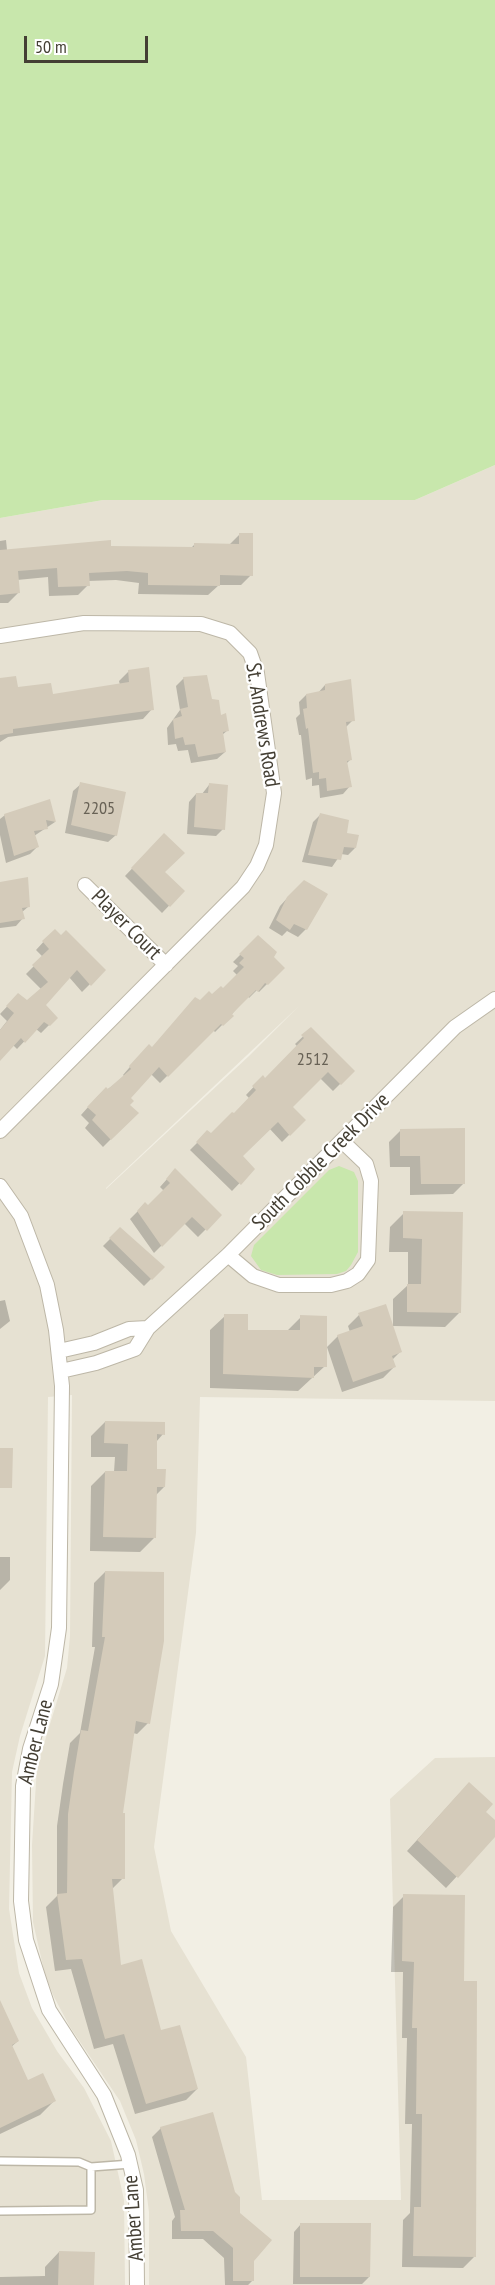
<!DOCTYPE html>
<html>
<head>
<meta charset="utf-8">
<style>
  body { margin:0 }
  #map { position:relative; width:495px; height:2285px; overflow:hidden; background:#f2efe4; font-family:"PT Sans Narrow",sans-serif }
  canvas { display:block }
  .scale { position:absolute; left:24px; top:36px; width:124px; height:27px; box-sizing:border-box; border:3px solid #443f34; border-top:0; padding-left:8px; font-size:18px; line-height:21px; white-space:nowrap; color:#443f34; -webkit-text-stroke:4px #fff; paint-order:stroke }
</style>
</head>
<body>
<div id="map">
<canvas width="495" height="2285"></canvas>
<div class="scale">50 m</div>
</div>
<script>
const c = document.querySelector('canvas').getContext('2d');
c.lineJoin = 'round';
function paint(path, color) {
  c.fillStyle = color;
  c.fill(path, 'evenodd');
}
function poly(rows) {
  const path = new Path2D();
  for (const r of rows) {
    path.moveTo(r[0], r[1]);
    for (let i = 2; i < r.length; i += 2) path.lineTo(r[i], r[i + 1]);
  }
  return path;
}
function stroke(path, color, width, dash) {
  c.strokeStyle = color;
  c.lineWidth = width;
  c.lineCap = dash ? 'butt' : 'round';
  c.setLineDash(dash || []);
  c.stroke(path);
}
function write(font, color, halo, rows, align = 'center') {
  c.font = font + ' "PT Sans Narrow",sans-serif';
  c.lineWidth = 4.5;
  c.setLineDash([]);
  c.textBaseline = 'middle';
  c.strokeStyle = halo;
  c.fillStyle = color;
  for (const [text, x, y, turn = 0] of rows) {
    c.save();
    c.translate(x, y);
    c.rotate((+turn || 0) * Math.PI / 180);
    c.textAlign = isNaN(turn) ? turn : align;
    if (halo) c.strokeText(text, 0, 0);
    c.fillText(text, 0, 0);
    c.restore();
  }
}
paint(poly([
  [495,465,495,1401,200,1397,196,1533,154,1847,171,1931,246,2057,262,2200,401,2200,390,1799,435,1758,495,1757,495,2285,149,2285,149,2212,144,2174,136,2140,120,2101,70,2027,54,1997,45,1975,33,1922,32,1845,37,1767,67,1668,70,1636,72,1395,48,1397,45,1656,20,1736,12,1772,9,1909,19,1973,32,2008,57,2051,84,2088,111,2141,124,2200,125,2285,0,2285,0,518,103,500,415,500],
  [299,1006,249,1056,106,1189,106,1188]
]), '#e6e1d2');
paint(poly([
  [0,0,495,0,495,465,415,500,103,500,0,518],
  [339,1166,354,1172,358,1181,358,1252,351,1265,346,1271,337,1274,277,1275,261,1270,251,1256,254,1245,329,1170]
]), '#c8e7ac');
paint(poly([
  [240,534,251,575,241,585,219,585,208,595,138,594,139,583,116,580,88,581,88,585,78,595,49,596,48,577,17,580,18,593,8,603,0,603,0,541,6,540,7,550,109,547,190,549,195,544,229,545],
  [129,671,152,709,143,719,8,737,0,742,0,679,16,689,52,696,120,685,119,681],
  [184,678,210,700,228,730,222,735,225,752,217,759,191,763,188,750,178,751,176,744,168,745,167,728,180,710,176,686],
  [325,685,353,720,345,728,350,760,346,764,350,786,343,794,320,798,319,785,312,786,312,778,306,780,301,735,299,735,296,718,300,714,299,702,306,695,318,693],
  [81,784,116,835,108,842,65,833,73,791],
  [209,785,223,829,216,836,187,834,189,802,196,794,202,794],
  [49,801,55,822,34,836,37,847,30,854,6,863,0,835,0,819,5,815],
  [320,815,345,834,355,848,348,855,341,854,332,867,302,862,313,822],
  [164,835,163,872,183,891,162,913,125,876],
  [0,883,29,906,21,913,23,918,16,926,0,928],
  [290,895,306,929,298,937,287,931,282,936,269,928,280,906],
  [258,937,272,957,283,968,259,992,257,990,249,998,248,996,224,1023,215,1032,213,1030,160,1083,151,1074,128,1098,128,1105,137,1113,103,1147,85,1128,89,1123,81,1115,98,1096,125,1077,123,1075,142,1053,151,1049,200,1002,223,990,237,975,233,971,238,966,233,962],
  [47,938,104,970,82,992,69,977,44,1005,56,1018,41,1033,36,1029,17,1049,13,1045,0,1058,0,1030,7,1021,0,1014,18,995,27,1002,41,989,26,974,43,957,36,950],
  [311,1029,353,1071,333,1091,320,1078,291,1107,304,1120,282,1142,269,1128,241,1156,253,1169,232,1191,190,1150,208,1132,211,1135,234,1115,250,1099,246,1095,263,1077,265,1080,298,1047,295,1044],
  [401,1130,464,1183,453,1194,410,1195,410,1167,390,1167,389,1142],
  [175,1170,220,1215,198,1237,184,1223,154,1253,130,1219,145,1204,148,1207,164,1191,160,1187],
  [404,1213,461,1214,459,1313,445,1327,393,1326,393,1299,408,1285,408,1252,389,1252,390,1227],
  [120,1229,163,1267,144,1286,103,1246],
  [5,1300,10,1321,0,1329,0,1301],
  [359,1315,400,1352,392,1360,394,1367,383,1378,342,1392,327,1347,338,1336,350,1332,348,1326],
  [225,1316,246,1331,286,1332,301,1317,325,1366,298,1391,210,1388,210,1330],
  [105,1422,163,1434,156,1442,155,1470,164,1487,155,1496,154,1538,140,1552,90,1551,91,1486,105,1472,114,1472,115,1457,91,1457,91,1436],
  [0,1449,0,1557,10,1557,10,1580,0,1590],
  [105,1572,148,1723,137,1734,133,1733,121,1814,123,1878,111,1890,119,1967,197,2089,186,2100,135,2114,113,2044,94,2049,71,1969,55,1971,46,1907,57,1896,57,1826,63,1784,70,1743,80,1733,95,1647,92,1647,94,1583],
  [458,1795,495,1822,495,1835,446,1888,407,1851],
  [404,1896,463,1982,474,2257,463,2268,402,2267,403,2220,410,2213,412,2124,405,2124,407,2038,402,2038,403,1972,391,1972,393,1907],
  [0,2019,18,2041,11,2047,27,2082,54,2101,40,2115,0,2134],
  [161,2128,239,2214,253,2260,253,2280,248,2285,225,2285,224,2258,203,2239,172,2239,172,2221,175,2217,152,2137],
  [301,2224,369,2277,362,2284,293,2284,294,2232],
  [59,2252,93,2285,0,2285,0,2277,45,2276,45,2267]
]), '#0003');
paint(poly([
  [239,533,253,533,253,576,220,575,220,586,148,585,148,573,127,571,89,573,90,586,58,587,57,568,18,571,20,593,0,595,0,550,111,540,111,546,194,547,194,543,239,544],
  [149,667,154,710,13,729,13,733,0,735,0,678,16,676,18,687,51,683,53,694,129,682,128,670],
  [207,675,212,699,219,700,221,715,226,713,229,731,223,732,226,752,198,757,195,744,185,745,183,737,175,739,173,719,182,716,180,709,188,707,183,677],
  [351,679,355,721,346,722,352,760,347,761,352,787,327,791,326,778,319,779,319,772,313,773,308,728,306,729,303,709,307,708,306,694,325,690,325,684],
  [80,782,126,792,117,836,71,825],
  [209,783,228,785,225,830,194,827,196,793,208,793],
  [50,799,56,822,46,820,48,829,34,831,39,847,14,856,4,814],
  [320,813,349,820,347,833,359,835,356,848,344,847,341,860,308,855],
  [164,833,185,853,165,872,185,891,170,907,131,868],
  [28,877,30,907,22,908,25,919,0,923,0,882],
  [304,880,328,894,307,930,294,924,290,930,276,920,287,897],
  [55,929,61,935,66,930,106,970,91,986,77,970,46,1005,58,1018,50,1026,44,1022,25,1043,21,1038,0,1061,0,1030,14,1013,6,1006,18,993,27,1000,48,982,32,965,49,949,42,941],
  [258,935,277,952,274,957,285,968,268,985,265,983,258,992,256,990,232,1014,234,1016,223,1026,221,1024,168,1077,159,1067,131,1098,134,1101,130,1105,139,1113,111,1140,92,1120,96,1115,87,1107,106,1087,108,1089,131,1069,129,1066,149,1044,152,1047,195,997,200,1000,209,991,212,994,221,986,223,988,244,967,239,963,244,958,239,954],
  [311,1027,355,1071,341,1085,328,1072,293,1107,306,1120,290,1136,278,1122,243,1156,255,1169,241,1185,196,1142,207,1130,211,1133,232,1112,234,1113,256,1090,252,1086,263,1075,265,1078,304,1038,301,1035],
  [465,1128,465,1184,421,1184,420,1156,400,1156,400,1129],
  [175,1168,222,1215,207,1231,192,1217,162,1247,137,1211,145,1202,148,1205,170,1183,166,1179],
  [403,1211,463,1212,461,1313,407,1312,407,1284,421,1284,422,1239,403,1238],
  [120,1227,165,1267,152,1280,109,1238],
  [386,1304,402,1352,392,1356,396,1367,353,1382,337,1335,363,1326,358,1313],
  [224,1314,248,1314,248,1330,300,1330,300,1315,327,1316,327,1367,314,1367,314,1378,223,1374],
  [105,1421,165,1422,165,1435,157,1434,157,1469,166,1469,165,1487,157,1487,156,1538,103,1537,105,1471,127,1471,128,1444,104,1443],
  [0,1448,13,1448,12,1488,0,1488],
  [105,1571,164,1572,164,1641,150,1724,136,1721,123,1813,125,1813,125,1879,112,1879,121,1965,142,1959,161,2030,180,2025,198,2089,146,2104,124,2034,105,2039,82,1959,66,1960,57,1894,67,1893,68,1814,74,1772,81,1730,88,1731,105,1637,102,1637],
  [469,1782,493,1804,486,1812,495,1820,495,1837,458,1878,417,1840],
  [403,1894,465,1895,464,1981,477,1981,476,2257,413,2256,414,2207,421,2207,422,2114,416,2114,417,2028,412,2028,414,1962,402,1961],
  [0,2000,19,2041,12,2045,28,2080,43,2073,56,2101,0,2128],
  [213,2112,235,2192,240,2197,240,2213,272,2240,254,2261,254,2281,233,2281,233,2248,213,2231,181,2231,180,2210,185,2210,160,2127],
  [300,2223,371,2223,370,2277,300,2277],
  [59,2251,95,2252,94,2285,58,2285]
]), '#d4cbba');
const lane = poly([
  [0,2161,79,2162,91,2167,131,2164],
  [0,2211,91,2210,91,2167]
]);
const street = poly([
  [0,636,84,623,201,624,230,633,250,653,257,673,274,793,266,845,257,866,243,887,0,1131],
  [85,885,166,965],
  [0,1186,21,1216,47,1285,56,1330,62,1386,59,1628,51,1684,30,1749,23,1786,21,1901,26,1940,49,2010,104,2095,128,2155,136,2190,137,2285],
  [228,1255,253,1276,279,1285,331,1285,347,1281,358,1274,368,1260,371,1181,366,1164,343,1142],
  [59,1351,94,1343,129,1329,148,1328],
  [61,1371,96,1363,135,1349,148,1328,228,1255,455,1027,495,999]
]);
stroke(lane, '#bdb7a7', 10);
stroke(street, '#bdb7a7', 16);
stroke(lane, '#fff', 7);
stroke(street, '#fff', 14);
write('18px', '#686256', null, [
  ["2205",99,809],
  ["2512",313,1060]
]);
write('21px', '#443f34', '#fff', [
  ["St. Andrews Road",262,725,81],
  ["Player Court",126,925,45],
  ["South Cobble Creek Drive",321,1162,-45],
  ["Amber Lane",36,1742,-76],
  ["Amber Lane",134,2218,-94]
]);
</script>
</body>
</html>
